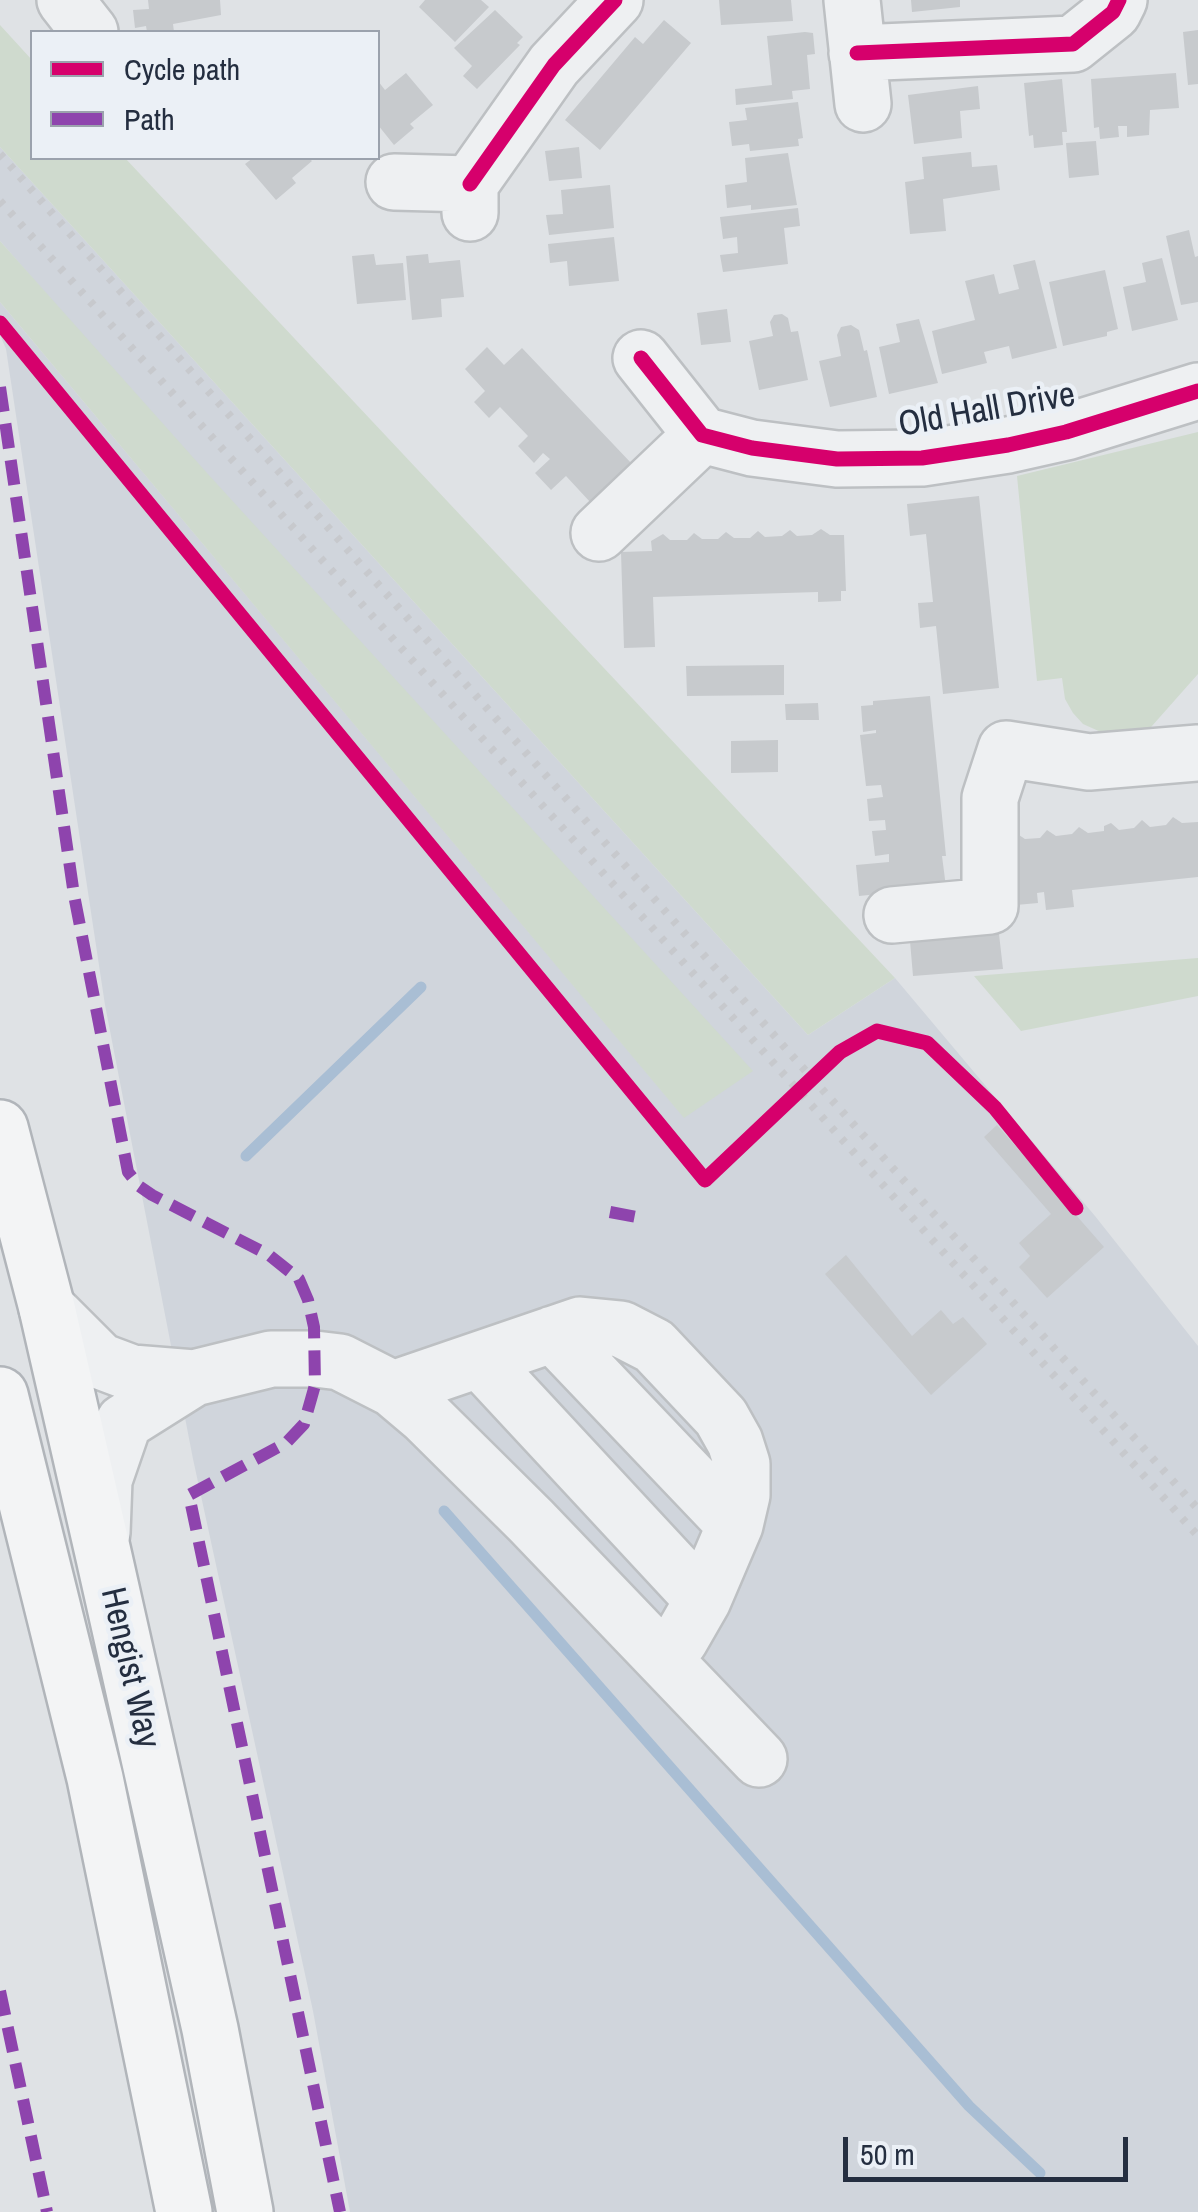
<!DOCTYPE html>
<html>
<head>
<meta charset="utf-8">
<style>
  body { margin:0 }
  #map { position:relative; width:1198px; height:2212px; overflow:hidden; background:#dfe2e5; font-family:"Archivo Narrow",sans-serif }
  canvas { display:block }
  .legend { position:absolute; left:30px; top:30px; width:350px; height:130px; box-sizing:border-box; background:#ebf0f6; border:2px solid #9ba2ad; margin:0; padding:12px 18px; list-style:none; font-size:30px; color:#242e40 }
  .legend li { display:flex; align-items:center; gap:20px; height:50px }
  .legend b { width:50px; border:2px solid #9ba2ad }
  .scale { position:absolute; left:843px; top:2137px; width:285px; height:45px; box-sizing:border-box; border:5px solid #242e40; border-top:0; padding-left:12px; font-size:30px; line-height:35px; white-space:nowrap; color:#242e40; -webkit-text-stroke:8px #ebf0f6; paint-order:stroke }
</style>
</head>
<body>
<div id="map">
<canvas width="1198" height="2212"></canvas>
<ul class="legend">
<li><b style="height:12px;background:#d6006c"></b>Cycle path</li>
<li><b style="height:12px;background:#8e44ad"></b>Path</li>
</ul>
<div class="scale">50 m</div>
</div>
<script>
const c = document.querySelector('canvas').getContext('2d');
c.lineJoin = 'round';
function paint(path, color) {
  c.fillStyle = color;
  c.fill(path, 'evenodd');
}
function poly(rows) {
  const path = new Path2D();
  for (const r of rows) {
    path.moveTo(r[0], r[1]);
    for (let i = 2; i < r.length; i += 2) path.lineTo(r[i], r[i + 1]);
  }
  return path;
}
function stroke(path, color, width, dash) {
  c.strokeStyle = color;
  c.lineWidth = width;
  c.lineCap = dash ? 'butt' : 'round';
  c.setLineDash(dash || []);
  c.stroke(path);
}
function write(font, color, halo, rows, align = 'center') {
  c.font = font + ' "Archivo Narrow",sans-serif';
  c.lineWidth = 9;
  c.setLineDash([]);
  c.textBaseline = 'middle';
  c.strokeStyle = halo;
  c.fillStyle = color;
  for (const [text, x, y, turn = 0] of rows) {
    c.save();
    c.translate(x, y);
    c.rotate((+turn || 0) * Math.PI / 180);
    c.textAlign = isNaN(turn) ? turn : align;
    if (halo) c.strokeText(text, 0, 0);
    c.fillText(text, 0, 0);
    c.restore();
  }
}
paint(poly([
  [0,147,808,1035,895,978,1095,1216,1198,1346,1198,2212,350,2212,313,2011,193,1459,105,1005,6,349,0,335,0,302,684,1117,47,295,0,241]
]), '#d0d5dc');
paint(poly([
  [0,25,32,60,32,158,125,158,895,978,808,1035,0,147],
  [0,241,207,473,753,1071,684,1118,0,302],
  [1198,432,1198,674,1144,735,1112,737,1083,724,1073,713,1065,699,1062,678,1037,681,1017,476],
  [1198,958,1198,996,1021,1031,974,976]
]), '#cfdace');
stroke(poly([
  [246,1156,421,987],
  [444,1511,969,2106,1040,2173]
]), '#a9bed4', 11);
paint(poly([
  [148,0,220,0,221,15,173,24,174,32,147,32,146,26,135,28,133,10,149,9],
  [425,0,481,0,489,7,455,42,419,7],
  [719,0,791,0,793,21,721,25],
  [911,0,960,0,960,7,912,12],
  [495,10,523,37,517,43,520,45,477,89,463,76,472,66,454,48],
  [664,20,691,43,600,150,565,120,635,37,643,44],
  [1198,30,1198,84,1188,85,1183,32],
  [805,32,813,33,815,54,807,55,810,89,792,91,793,99,736,105,735,89,772,85,767,36],
  [406,73,433,105,410,124,414,128,394,145,378,125,378,81,385,90],
  [1176,73,1179,108,1150,110,1149,135,1127,137,1127,126,1118,126,1119,137,1100,139,1099,127,1094,128,1091,79],
  [1062,79,1067,132,1062,132,1063,145,1034,148,1033,135,1029,136,1024,83],
  [978,86,980,109,960,111,962,138,914,144,908,95],
  [798,102,803,138,798,139,799,146,750,151,749,144,732,146,729,122,747,120,745,108],
  [1096,141,1099,175,1069,178,1066,143],
  [579,147,582,178,549,181,545,151],
  [971,152,972,167,997,165,1000,190,943,199,946,231,910,234,905,182,924,179,922,157],
  [788,153,797,205,751,210,751,205,727,208,725,185,747,182,745,158],
  [253,158,309,158,312,161,292,178,296,183,276,200,245,164],
  [610,185,614,228,549,235,546,215,563,214,561,190],
  [798,208,800,226,784,228,788,264,723,272,720,255,738,253,737,237,723,239,720,217],
  [1189,230,1195,257,1198,256,1198,302,1181,305,1166,236],
  [614,237,619,281,569,286,567,261,550,263,548,244],
  [374,254,376,265,403,263,406,300,357,304,352,256],
  [428,254,429,263,460,260,464,297,441,299,442,317,412,320,406,256],
  [1162,258,1178,320,1132,331,1123,287,1146,282,1142,263],
  [1035,260,1057,348,1012,359,1009,346,984,352,987,363,942,374,932,331,975,320,965,281,994,274,999,294,1019,289,1013,265],
  [1105,270,1118,329,1107,332,1107,336,1063,346,1049,282],
  [727,309,731,342,701,345,697,313],
  [782,314,788,318,791,332,798,331,808,380,759,390,749,341,773,336,770,322,774,315],
  [919,319,938,383,889,394,879,347,900,342,896,324],
  [851,325,859,330,864,351,867,350,877,397,830,407,819,361,841,356,837,335,841,327],
  [487,347,504,365,522,348,632,464,591,503,566,476,551,490,535,473,550,459,543,453,534,463,518,446,528,436,500,407,489,418,474,402,485,391,465,369],
  [979,496,999,688,943,694,936,626,920,628,918,603,933,602,926,534,910,536,907,504],
  [821,529,830,535,844,535,846,591,841,591,841,601,818,602,818,592,653,597,655,647,624,648,621,552,652,551,651,541,663,534,670,540,687,540,694,533,702,539,718,539,726,532,734,538,750,538,758,531,765,537,782,536,790,530,797,536,812,535],
  [784,665,784,695,687,696,686,666],
  [930,696,946,856,942,856,946,887,859,896,856,865,889,862,889,854,875,856,872,831,886,830,885,820,869,821,867,799,883,797,881,785,866,786,860,735,876,733,876,730,863,732,861,706,873,705,873,701],
  [818,703,819,720,786,720,785,704],
  [778,740,778,772,731,773,731,741],
  [1173,817,1182,823,1198,822,1198,877,1072,890,1074,907,1046,910,1044,892,1037,893,1038,903,1016,905,1016,833,1025,839,1040,838,1047,830,1056,836,1072,834,1079,827,1088,833,1104,831,1104,826,1111,823,1119,830,1134,828,1142,820,1150,827,1166,825],
  [999,934,1003,969,913,976,910,941],
  [997,1125,1104,1247,1047,1298,1019,1267,1030,1256,1019,1243,1051,1214,984,1137],
  [846,1255,912,1336,941,1310,953,1324,963,1317,987,1344,931,1395,825,1274]
]), '#c7cacd');
const minor = poly([
  [65,0,90,32],
  [852,0,863,104],
  [857,53,1073,44,1113,12,1119,0],
  [394,182,470,184,470,213],
  [470,184,554,65,615,0],
  [641,358,702,435,752,448,837,459,922,458,1008,445,1066,432,1198,391],
  [599,533,702,435],
  [892,915,990,906,990,798,1006,749,1089,762,1198,753],
  [47,1308,100,1361,132,1373,194,1378,271,1359,315,1359,340,1362,393,1389,425,1416,531,1521,759,1759],
  [553,1334,735,1525],
  [481,1361,703,1600],
  [393,1389,580,1325,621,1329,654,1346,721,1417,735,1442,742,1464,742,1495,735,1525,703,1600,680,1640,663,1656],
  [102,1533,104,1480,124,1422,194,1378]
]);
const highway = poly([
  [0,1128,47,1308,104,1557,210,2029,245,2212],
  [0,1395,95,1778,184,2212]
]);
stroke(minor, '#bdc0c3', 60);
stroke(highway, '#b1b5ba', 60);
stroke(minor, '#eef0f2', 55);
stroke(highway, '#f3f4f5', 55);
stroke(poly([
  [0,154,795,1059,1198,1509],
  [0,201,1198,1536]
]), '#c7c9cd', 8, [5, 10]);
stroke(poly([
  [0,387,74,895,128,1172,139,1186,152,1195,269,1255,299,1279,308,1300,314,1327,315,1385,304,1424,286,1443,189,1495,340,2212],
  [610,1212,636,1217],
  [0,1991,47,2212]
]), '#8e44ad', 12, [25, 12]);
stroke(poly([
  [857,53,1073,44,1113,12,1119,0],
  [470,184,554,65,615,0],
  [0,323,705,1180,840,1052,877,1031,927,1043,995,1108,1076,1208],
  [641,358,702,435,752,448,837,459,922,458,1008,445,1066,432,1198,391]
]), '#d6006c', 15);
write('35px', '#242e40', '#ebf0f6', [
  ["Old Hall Drive",987,411,-10],
  ["Hengist Way",129,1668,77]
]);
</script>
</body>
</html>
